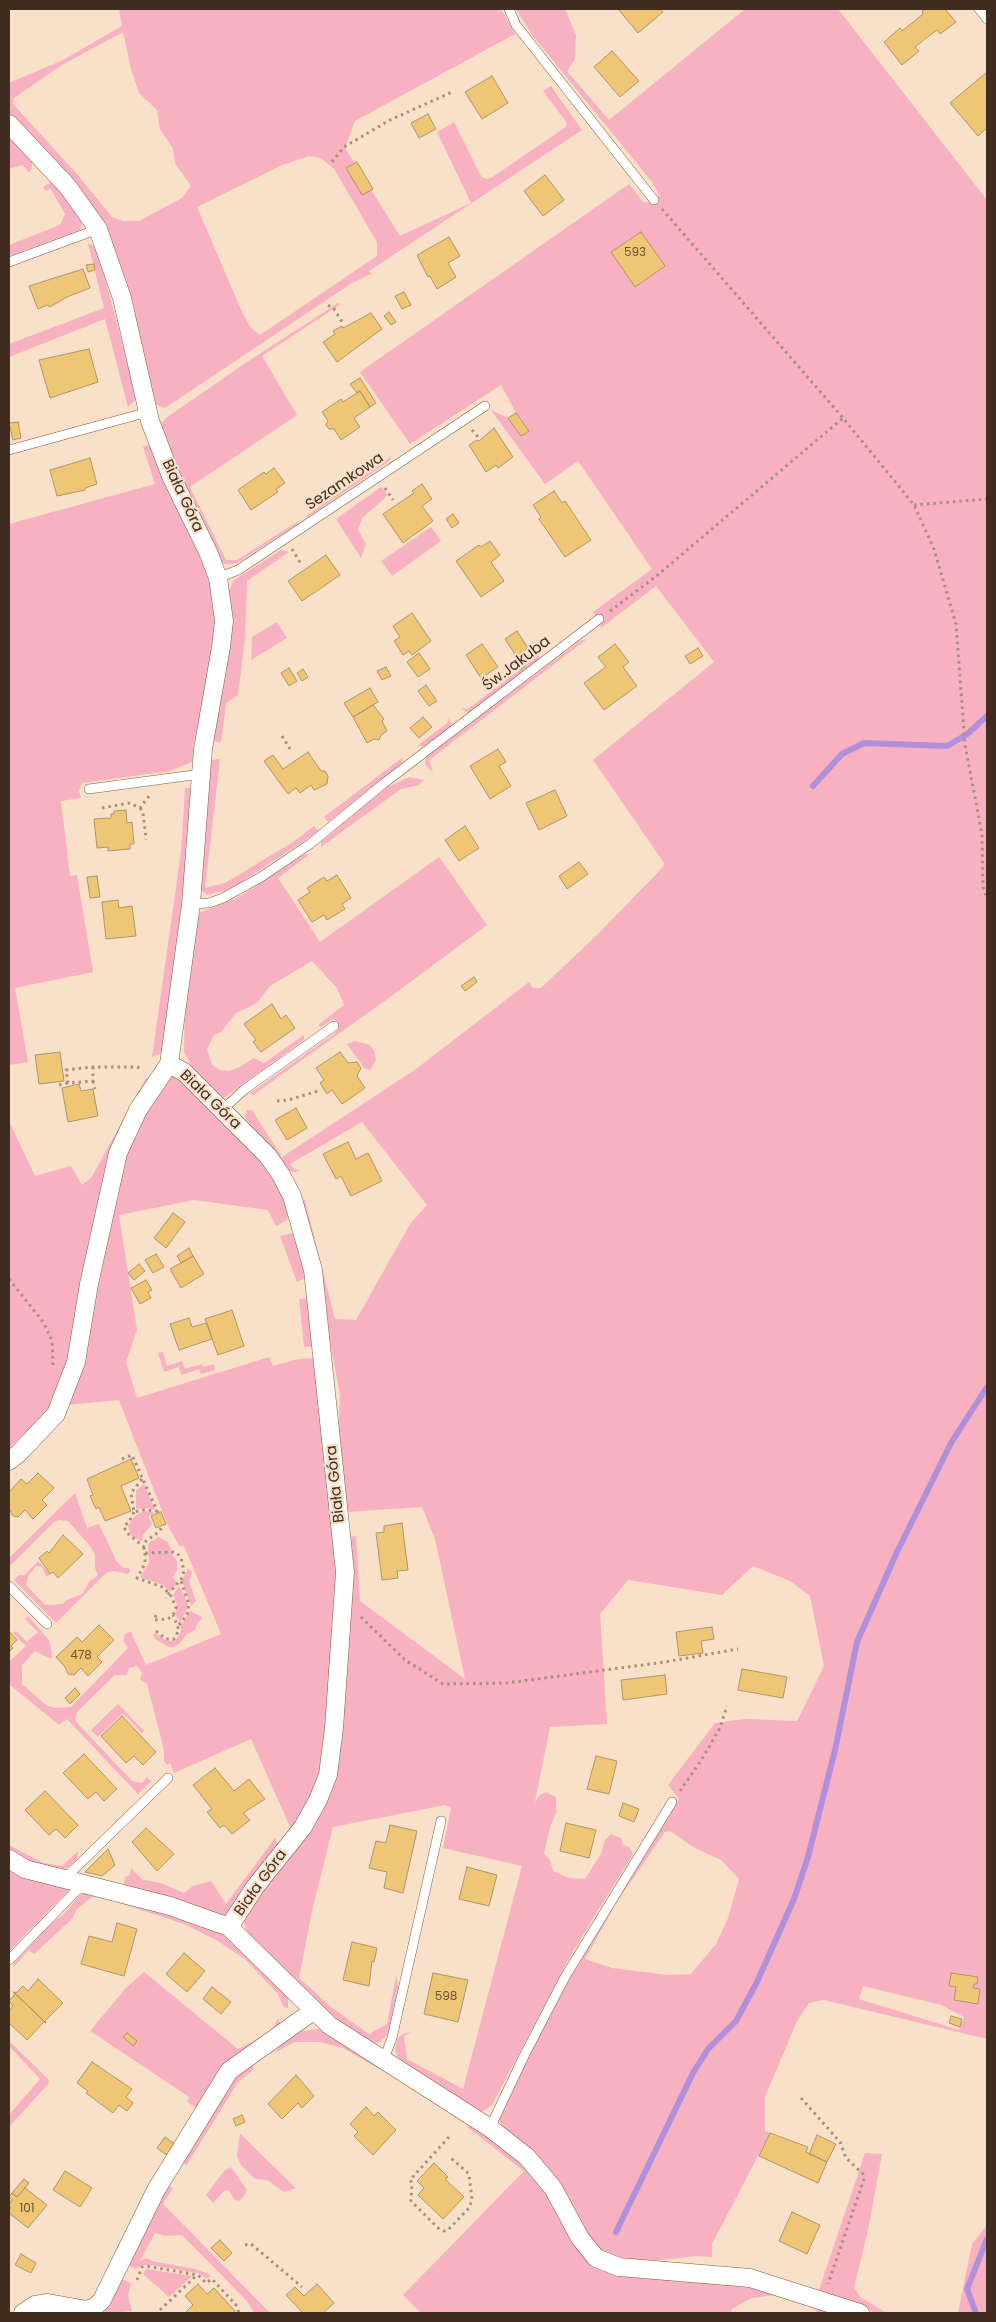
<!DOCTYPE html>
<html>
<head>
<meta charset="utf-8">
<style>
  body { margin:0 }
  #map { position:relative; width:996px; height:2322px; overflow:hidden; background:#f9e0c9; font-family:Poppins,sans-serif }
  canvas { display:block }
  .frame { position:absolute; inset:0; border:10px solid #3f2e20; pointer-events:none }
</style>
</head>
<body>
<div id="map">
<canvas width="996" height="2322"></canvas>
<div class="frame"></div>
</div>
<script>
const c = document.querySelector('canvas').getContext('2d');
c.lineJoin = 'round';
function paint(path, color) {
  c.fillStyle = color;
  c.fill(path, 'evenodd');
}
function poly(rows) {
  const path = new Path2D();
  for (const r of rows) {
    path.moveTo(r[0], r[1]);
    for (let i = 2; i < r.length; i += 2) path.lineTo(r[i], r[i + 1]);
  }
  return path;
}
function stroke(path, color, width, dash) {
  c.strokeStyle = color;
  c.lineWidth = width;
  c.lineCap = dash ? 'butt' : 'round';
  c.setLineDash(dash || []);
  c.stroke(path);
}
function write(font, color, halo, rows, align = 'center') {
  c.font = font + ' Poppins,sans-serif';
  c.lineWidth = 4.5;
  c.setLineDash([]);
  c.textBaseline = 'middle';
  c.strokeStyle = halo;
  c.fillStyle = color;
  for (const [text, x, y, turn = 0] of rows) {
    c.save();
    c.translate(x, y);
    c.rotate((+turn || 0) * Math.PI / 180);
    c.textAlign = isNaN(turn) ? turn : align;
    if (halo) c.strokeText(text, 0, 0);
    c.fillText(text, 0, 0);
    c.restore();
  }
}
paint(poly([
  [119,9,501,9,515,34,355,121,345,148,400,236,471,203,437,132,454,122,481,176,486,179,491,178,566,127,567,123,543,91,551,86,582,130,369,271,371,274,352,283,165,408,159,406,154,404,97,214,85,195,66,172,56,165,9,113,9,83,63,60,122,26],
  [123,32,131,69,139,93,157,110,160,129,173,149,175,163,191,186,182,198,139,221,123,221,112,217,76,173,13,104,14,98,62,65],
  [309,156,321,158,334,169,377,242,377,256,260,335,251,328,242,312,197,207,282,165],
  [516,9,565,9,576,35,575,59,567,71,609,120,745,9,838,9,987,200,987,2039,824,2000,809,2003,797,2021,765,2097,765,2131,770,2133,712,2244,712,2257,697,2256,642,2262,608,2257,586,2240,536,2154,505,2128,499,2121,526,2059,568,1982,679,1799,668,1785,715,1723,745,1719,797,1721,824,1666,810,1596,790,1581,753,1566,722,1595,628,1580,600,1614,607,1724,550,1727,535,1802,540,1795,546,1792,556,1797,556,1813,550,1827,544,1854,550,1860,553,1871,569,1878,585,1879,601,1854,605,1840,611,1834,621,1838,623,1845,629,1847,633,1854,573,1951,492,2105,485,2110,479,2112,399,2060,395,2050,397,2039,403,2034,412,2032,404,2036,407,2059,463,2089,522,1866,443,1848,451,1808,445,1805,333,1827,313,1906,299,1978,331,2007,369,2034,387,2024,396,1975,398,1987,388,2034,380,2042,372,2043,341,2028,247,1932,244,1922,247,1911,262,1887,314,1825,329,1792,349,1537,356,1536,360,1601,465,1679,435,1539,422,1507,345,1512,338,1442,340,1394,302,1200,305,1200,335,1319,356,1320,410,1224,427,1205,362,1122,290,1164,295,1170,301,1170,295,1172,289,1171,284,1167,246,1119,245,1115,247,1110,252,1110,282,1157,416,1069,529,982,533,988,541,988,598,934,663,867,664,863,593,760,714,662,656,586,601,628,599,619,593,612,652,569,578,461,545,484,491,410,508,418,516,413,501,385,410,444,360,372,629,184,644,203,654,200,659,195,652,182,532,35],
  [670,1831,693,1847,721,1860,739,1879,728,1918,716,1944,691,1974,668,1975,612,1968,585,1959,617,1902,665,1832],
  [863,1986,941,2005,964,2017,959,2030,859,1999],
  [9,133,32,159,32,168,29,172,22,165,9,169],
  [53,181,81,217,82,223,80,230,9,256,9,245,60,225,65,214,50,188,46,191,43,187],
  [88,243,94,246,99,256,137,398,128,407,105,319,9,357,9,344,104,308],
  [338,303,341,304,262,356,297,415,190,487,226,560,237,560,297,522,298,524,237,563,226,564,220,562,202,527,160,428,161,424,166,418,244,364],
  [147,445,151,446,204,556,218,612,209,682,194,741,192,762,170,771,82,783,79,791,81,798,61,801,70,876,77,875,93,972,15,988,28,1062,9,1065,9,524,155,484,143,447],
  [392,456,389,461,308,517,306,516],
  [381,487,387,494,384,499,362,518,358,530,366,544,361,558,336,519],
  [431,527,441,541,392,576,381,561],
  [281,550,289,552,247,581,245,638,238,695,226,703,221,743,214,741,212,738,229,629,229,590,234,580],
  [277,622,287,638,251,660,252,637],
  [587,639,429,760,433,772,428,768,425,763,426,757,580,641],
  [539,649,539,660,522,673,468,713,461,708,468,709,525,666,537,656],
  [448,718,452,726,424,746,417,746,447,723],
  [403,757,401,764,328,822,324,817],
  [220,759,205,888,225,883,293,842,314,826,319,831,241,882,226,890,207,895,199,888,208,763,212,760],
  [409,777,424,780,419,785,401,789,321,847,321,842,386,788],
  [185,788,194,788,189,850,166,1051,152,1057,181,852],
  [305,854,309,855,278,878,320,942,439,857,487,925,393,995,253,1095,249,1094,335,1033,339,1028,338,1022,334,1019,321,1027,318,1025,344,1005,337,988,312,961,270,986,257,1003,236,1013,221,1032,214,1035,207,1049,212,1065,220,1070,229,1071,240,1067,254,1058,264,1063,304,1035,304,1040,225,1097,220,1098,194,1072,184,1051,185,994,196,914,239,897],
  [355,1041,370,1045,374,1051,376,1060,370,1070,365,1069,347,1044],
  [173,1076,178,1078,270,1169,290,1213,287,1220,276,1226,268,1210,194,1200,119,1215,137,1330,126,1362,137,1398,269,1357,273,1366,299,1359,316,1358,339,1577,325,1751,317,1787,306,1810,291,1829,251,1739,174,1773,170,1763,167,1765,164,1761,164,1750,147,1684,140,1679,142,1673,137,1666,129,1668,127,1675,115,1675,78,1711,75,1719,78,1724,132,1781,142,1783,147,1777,151,1781,138,1794,67,1719,59,1725,9,1684,9,1659,11,1660,26,1646,13,1633,16,1631,27,1642,38,1632,25,1619,28,1616,49,1640,52,1653,51,1659,35,1651,22,1665,22,1684,46,1705,54,1708,71,1707,128,1648,124,1642,124,1636,126,1633,131,1632,146,1665,221,1634,184,1546,180,1547,168,1526,119,1400,67,1405,51,1409,9,1448,9,1121,35,1176,71,1166,82,1185,91,1178,146,1078,161,1083],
  [293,1233,297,1235,307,1274,305,1278,297,1282,280,1236],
  [310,1298,315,1346,304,1347,299,1299],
  [163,1352,167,1366,182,1361,185,1369,202,1364,203,1367,214,1364,215,1370,201,1374,199,1369,181,1375,179,1367,164,1372,158,1353],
  [144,1484,147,1491,155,1510,150,1508,136,1509,136,1491],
  [75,1493,87,1528,99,1524,117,1562,124,1568,129,1568,130,1571,128,1574,114,1571,106,1573,56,1623,14,1580,19,1575,25,1575,38,1561,50,1574,47,1577,42,1567,36,1566,28,1576,26,1585,45,1605,63,1604,67,1600,82,1594,90,1581,98,1575,95,1568,95,1554,90,1546,68,1521,59,1520,54,1522,9,1567,9,1558],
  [145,1511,156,1513,148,1516,152,1524,143,1535,142,1541,131,1536,128,1526,136,1515],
  [159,1537,168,1542,173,1556,177,1560,177,1570,173,1577,177,1583,170,1592,163,1585,140,1577,149,1563,148,1546,150,1542],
  [188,1568,192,1572,189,1581,196,1601,191,1606,182,1581],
  [179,1586,184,1594,188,1606,180,1623,175,1614,177,1605,173,1595],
  [190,1611,202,1617,201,1620,198,1622,195,1630,187,1634,179,1644,174,1647,169,1647,155,1639,153,1634,155,1633,167,1641,176,1640,181,1632,181,1625],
  [118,1704,144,1731,142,1733,123,1713,98,1737,91,1730],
  [275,1838,278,1845,228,1915,221,1917,124,1887,125,1877,130,1875,131,1868,143,1880,161,1883,184,1893,193,1886,211,1881,226,1904],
  [9,1845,43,1863,62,1866,78,1851,77,1859,68,1867,57,1872,44,1869,9,1852],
  [9,1869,70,1889,9,1951],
  [91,1890,202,1923,223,1935,243,1949,288,1996,288,2008,284,2007,277,1993,245,1959,216,1940,184,1924,102,1897,92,1897,77,1909,72,1919,34,1954,29,1950,13,1968,14,1963,54,1921,63,1915,79,1896],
  [144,1972,238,2049,271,2032,278,2018,281,2025,198,2109,187,2102,189,2097,90,2031,125,1989],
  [317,2029,332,2033,375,2059,383,2071,343,2048,319,2042,295,2042,274,2053,287,2038,297,2032],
  [9,2041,48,2079,49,2083,9,2127,9,2115,40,2079,9,2046],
  [250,2061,254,2069,238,2082,186,2166,180,2157,226,2082],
  [478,2125,528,2164,591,2261,762,2286,844,2313,816,2313,817,2309,776,2295,752,2298,732,2309,731,2313,421,2313,403,2295,524,2171,467,2127],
  [240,2133,268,2161,296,2188,284,2192,267,2180,255,2179,241,2165,237,2156],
  [865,2153,882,2154,868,2230,854,2287,860,2297,887,2313,875,2313,819,2290],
  [231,2167,247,2190,244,2196,239,2201,234,2199,229,2190,224,2191,213,2203,206,2195,224,2171],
  [166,2185,173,2188,163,2204,270,2313,254,2313,247,2301,182,2235,165,2236,155,2233,140,2261,147,2258,152,2261,195,2269,209,2274,210,2276,207,2279,198,2273,150,2265,143,2265,135,2269,130,2266,127,2260],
  [987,2225,987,2313,958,2313,972,2244],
  [146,2269,192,2276,169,2297,143,2274],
  [117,2280,124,2280,131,2283,128,2296,132,2311,105,2313,106,2307]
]), '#f8b1c1');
stroke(poly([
  [813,786,842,754,864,743,947,746,966,735,987,716],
  [616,2232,693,2073,708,2049,736,2021,757,1982,794,1899,808,1857,835,1750,857,1642,897,1552,951,1443,987,1387],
  [976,2313,967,2289,987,2239]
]), '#b090da', 6);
const building = poly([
  [618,9,660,9,663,12,638,33,618,9],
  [925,9,945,9,956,22,940,34,937,30,926,38,915,47,919,51,902,65,884,42,900,28,902,31,923,14,922,11,925,9],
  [612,51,639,81,620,97,594,67,612,51],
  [987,72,987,128,978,136,950,103,987,72],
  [492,76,508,103,482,119,465,92,492,76],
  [428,114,436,129,419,138,411,123,428,114],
  [357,162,373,189,362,195,346,168,357,162],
  [545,175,564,200,543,216,524,191,545,175],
  [641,232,665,266,635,287,611,252,641,232],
  [449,237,460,256,448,263,456,277,437,289,430,276,428,277,417,255,449,237],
  [94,264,95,270,88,272,86,265,94,264],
  [83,269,90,288,67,297,50,307,47,305,38,309,29,286,83,269],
  [404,292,411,305,402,309,395,296,404,292],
  [389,312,396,322,391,325,384,316,389,312],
  [371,313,382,329,337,362,323,342,335,334,333,331,342,326,343,328,371,313],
  [89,349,98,382,50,398,39,360,89,349],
  [360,378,376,403,370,407,360,391,357,393,350,384,360,378],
  [360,391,370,407,354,418,360,427,341,440,334,429,329,429,326,425,328,421,322,412,341,399,343,402,360,391],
  [516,413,529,431,521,436,508,418,516,413],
  [18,422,21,438,13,440,9,423,18,422],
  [494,428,513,457,498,468,496,465,486,472,469,445,477,440,479,441,494,428],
  [90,458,97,484,85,488,85,490,57,496,50,470,90,458],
  [274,468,285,483,276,489,278,492,251,510,238,490,264,472,266,474,274,468],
  [422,484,432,499,422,506,433,521,403,543,383,514,414,493,412,491,422,484],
  [554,491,562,503,565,501,591,540,565,557,539,519,541,517,533,505,554,491],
  [453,514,459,523,452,528,446,519,453,514],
  [490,541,500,555,491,562,504,581,481,597,456,561,479,545,481,547,490,541],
  [326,555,340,575,302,601,288,581,326,555],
  [412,613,431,641,412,655,409,651,403,655,394,641,400,637,393,626,412,613],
  [517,631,528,648,516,656,505,639,517,631],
  [482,644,498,667,481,678,466,655,482,644],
  [615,644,629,662,623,667,637,686,604,710,584,683,606,667,598,657,615,644],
  [698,648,703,656,690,664,685,656,698,648],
  [419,653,430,669,418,677,407,662,419,653],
  [521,660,525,666,520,670,516,664,521,660],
  [386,667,391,676,382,680,377,671,386,667],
  [289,668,297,681,289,686,281,673,289,668],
  [303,669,308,677,302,681,297,673,303,669],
  [426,685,437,701,429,706,418,691,426,685],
  [370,688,378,702,353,717,344,703,370,688],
  [373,705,384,719,382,721,387,731,381,735,379,740,374,739,367,743,353,717,373,705],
  [423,717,432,727,419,738,410,728,423,717],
  [498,749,506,762,499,766,511,786,490,799,470,766,498,749],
  [308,752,321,771,325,771,328,776,327,784,314,790,311,785,300,793,296,788,288,794,264,761,273,755,283,769,308,752],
  [555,790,567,816,539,830,526,803,555,790],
  [126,810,127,823,132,822,134,844,130,844,130,849,108,851,108,847,97,848,94,819,111,818,111,814,114,814,114,811,126,810],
  [465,826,479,848,459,861,445,840,465,826],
  [579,862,588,874,567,889,559,876,579,862],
  [337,875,351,898,342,904,345,909,327,920,324,915,312,922,298,900,310,892,307,888,324,877,327,881,337,875],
  [97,876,100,897,90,898,87,877,97,876],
  [118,900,119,908,132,906,136,936,106,939,102,902,118,900],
  [474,977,477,982,465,991,461,986,474,977],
  [272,1004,281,1019,286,1015,295,1028,261,1052,253,1042,256,1040,244,1024,272,1004],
  [60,1052,64,1081,39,1084,35,1055,60,1052],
  [340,1052,348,1063,357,1062,361,1068,357,1076,365,1088,342,1104,332,1090,327,1094,320,1083,324,1080,316,1068,340,1052],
  [79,1084,81,1091,93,1089,98,1116,68,1122,62,1088,79,1084],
  [296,1108,307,1128,287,1140,275,1120,296,1108],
  [348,1142,356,1159,368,1153,382,1181,351,1196,341,1176,336,1179,323,1154,348,1142],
  [173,1213,185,1222,166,1248,154,1238,173,1213],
  [189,1248,193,1256,181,1263,177,1256,189,1248],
  [156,1254,164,1267,153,1273,145,1260,156,1254],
  [193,1256,204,1274,181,1288,170,1269,193,1256],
  [139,1264,145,1271,134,1280,128,1273,139,1264],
  [146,1280,152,1290,148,1292,151,1298,140,1304,131,1288,146,1280],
  [232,1310,244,1346,218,1355,205,1319,232,1310],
  [189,1318,192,1327,207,1323,212,1339,179,1350,170,1324,189,1318],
  [131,1459,139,1478,121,1486,131,1511,105,1521,99,1507,96,1509,90,1496,93,1495,87,1479,131,1459],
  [38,1473,54,1488,42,1500,47,1505,33,1519,25,1510,18,1517,13,1516,9,1508,9,1492,21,1479,27,1484,38,1473],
  [161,1512,166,1524,156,1528,151,1516,161,1512],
  [402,1523,408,1570,397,1571,398,1578,382,1580,376,1533,384,1532,384,1526,402,1523],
  [63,1535,83,1554,58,1578,53,1572,50,1574,39,1558,47,1551,49,1553,63,1535],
  [99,1625,114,1640,97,1657,102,1662,88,1676,81,1668,74,1675,68,1674,65,1667,56,1657,77,1637,82,1642,99,1625],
  [712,1627,714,1639,701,1641,703,1653,679,1656,676,1632,712,1627],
  [9,1631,17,1640,11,1646,13,1648,9,1652,9,1631],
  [742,1669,787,1677,783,1698,738,1690,742,1669],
  [665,1675,667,1694,623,1700,621,1680,665,1675],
  [75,1688,80,1694,70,1704,65,1698,75,1688],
  [122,1716,156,1752,143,1765,134,1756,126,1763,101,1736,122,1716],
  [84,1754,117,1789,104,1801,96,1792,88,1799,63,1773,84,1754],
  [596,1756,617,1761,609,1794,587,1789,596,1756],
  [215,1768,234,1791,249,1779,265,1799,243,1813,250,1820,232,1834,224,1825,220,1828,207,1812,212,1809,193,1785,215,1768],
  [45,1791,78,1825,65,1838,56,1829,49,1835,25,1810,45,1791],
  [623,1803,639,1809,634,1822,619,1816,623,1803],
  [566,1823,596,1830,589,1858,560,1851,566,1823],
  [390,1825,417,1831,403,1893,384,1888,387,1872,369,1868,376,1841,386,1843,390,1825],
  [146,1828,174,1854,157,1871,132,1842,146,1828],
  [108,1849,115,1865,102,1876,85,1872,108,1849],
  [467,1867,497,1875,489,1906,459,1899,467,1867],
  [117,1923,137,1929,124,1976,81,1964,89,1936,112,1942,117,1923],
  [352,1942,377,1948,374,1962,372,1961,369,1986,343,1980,352,1942],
  [184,1953,205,1971,187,1992,166,1974,184,1953],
  [433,1973,468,1980,458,2022,424,2014,433,1973],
  [951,1973,978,1977,977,1984,974,1984,973,1988,980,1989,978,2004,954,2000,956,1987,949,1986,951,1973],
  [38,1979,63,2003,45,2021,46,2023,14,1992,16,1993,23,1986,28,1991,38,1979],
  [212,1987,231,2002,221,2014,203,1999,212,1987],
  [13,1992,46,2023,44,2022,27,2040,9,2023,9,2011,13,2006,9,2001,15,1994,13,1992],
  [951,2016,962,2019,960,2027,949,2023,951,2016],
  [127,2033,137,2041,133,2046,123,2037,127,2033],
  [92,2062,132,2089,126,2097,133,2103,127,2111,119,2105,113,2113,86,2093,88,2091,77,2083,92,2062],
  [296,2075,314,2096,302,2108,298,2103,282,2119,268,2104,296,2075],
  [366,2107,374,2116,378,2112,396,2130,373,2155,354,2136,358,2132,350,2124,366,2107],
  [242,2115,245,2122,236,2126,233,2119,242,2115],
  [770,2133,808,2147,806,2152,827,2162,818,2183,759,2156,770,2133],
  [817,2135,836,2144,827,2162,809,2154,817,2135],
  [165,2137,176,2145,168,2156,157,2148,165,2137],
  [434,2163,448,2177,445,2179,464,2197,443,2219,418,2195,424,2188,417,2181,434,2163],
  [65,2171,92,2188,80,2207,53,2190,65,2171],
  [24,2179,29,2183,17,2197,12,2193,24,2179],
  [25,2188,47,2205,28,2228,9,2213,10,2208,9,2204,12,2200,9,2197,12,2193,17,2197,25,2188],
  [792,2212,820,2225,807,2254,779,2241,792,2212],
  [220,2240,232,2253,224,2261,211,2248,220,2240],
  [21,2254,36,2263,31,2273,15,2265,21,2254],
  [198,2284,207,2294,214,2288,235,2311,233,2313,185,2313,193,2305,185,2296,198,2284],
  [317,2284,334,2303,323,2313,303,2313,286,2295,295,2287,304,2296,317,2284]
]);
paint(building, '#eec675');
stroke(building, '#ad9668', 1);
const lane = poly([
  [509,9,516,25,654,200],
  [979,9,987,19],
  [9,262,98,229],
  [9,450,148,412],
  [218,578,238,570,485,406],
  [89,789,201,774],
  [191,904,209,903,223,898,261,877,310,844,383,784,599,619],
  [222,1110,245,1089,334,1026],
  [9,1586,47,1624],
  [63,1880,168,1778],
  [9,1960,75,1892,85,1885],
  [384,2059,392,2038,441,1821],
  [490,2128,524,2056,565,1977,672,1802]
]);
const street = poly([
  [9,124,68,187,98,229,122,298,150,421,171,476,209,554,218,578,224,621,221,647,203,749,191,904,169,1064,138,1110,118,1153,89,1284,76,1362,56,1414,19,1453,9,1461],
  [169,1064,184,1072,268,1156,281,1175,292,1196,313,1270,345,1572,334,1728,328,1775,318,1800,303,1827,255,1887,229,1927],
  [9,1859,25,1869,170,1906,229,1927,329,2025,490,2128,527,2157,553,2188,580,2238,596,2258,619,2267,750,2278,860,2313],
  [23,2313,35,2305,48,2303,87,2310,95,2307,102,2300,156,2190,229,2071,313,2011]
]);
stroke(lane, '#7f5b38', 10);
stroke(street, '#7f5b38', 19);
stroke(poly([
  [332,162,344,147,390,120,452,92],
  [662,209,843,418,914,505,934,549,956,624,965,745,982,834,983,887,987,898],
  [328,305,334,309,344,325],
  [472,430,478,437],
  [385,488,393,500],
  [914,505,987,499],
  [292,549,301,564],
  [610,611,654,578,843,418],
  [282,736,290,749],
  [102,808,129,803,140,808,149,796],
  [140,808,143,812,146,840],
  [93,1067,93,1081,68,1083,66,1070,93,1067,137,1067,143,1069],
  [93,1081,95,1089],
  [59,1085,68,1083],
  [277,1101,288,1100,318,1091],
  [9,1279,44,1323,52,1341,53,1366],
  [122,1459,132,1455,158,1513],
  [142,1479,131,1493,134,1512,144,1510,157,1511],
  [134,1512,129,1522,124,1526,126,1532,144,1547,146,1541,160,1531,162,1526],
  [144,1547,145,1553,172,1552,177,1553,181,1558,184,1571,182,1578,165,1598],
  [145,1553,145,1564,137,1578,162,1587,170,1594,176,1607,173,1615,168,1619,154,1620,157,1613],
  [361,1617,405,1660,443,1684,507,1683,665,1662,738,1649],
  [179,1625,187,1615,189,1604,181,1581],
  [156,1631,166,1639,174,1639,179,1630,173,1615],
  [680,1791,702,1759,720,1728,727,1706],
  [801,2098,840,2142,846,2158,863,2174,864,2179,828,2284],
  [449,2137,410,2180,412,2183,411,2201,438,2228,444,2231,448,2230,469,2208,472,2200,469,2174,451,2158],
  [245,2245,251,2244,302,2287],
  [137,2280,142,2267,146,2266,198,2275,206,2283,212,2279,236,2305,239,2313],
  [160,2310,197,2275]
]), '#a6917e', 3, [2.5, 4]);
stroke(lane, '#fff', 9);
stroke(street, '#fff', 18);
write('12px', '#6b5435', null, [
  ["593",635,253],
  ["478",81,1656],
  ["598",446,1997],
  ["101",27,2209]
]);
write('15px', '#3f2e20', '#f9e0c9', [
  ["Sezamkowa",345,482,-34],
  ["Biała Góra",182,496,65],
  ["Św.Jakuba",517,664,-37],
  ["Biała Góra",210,1100,44],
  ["Biała Góra",336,1484,-96],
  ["Biała Góra",261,1883,-54]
]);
</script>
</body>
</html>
